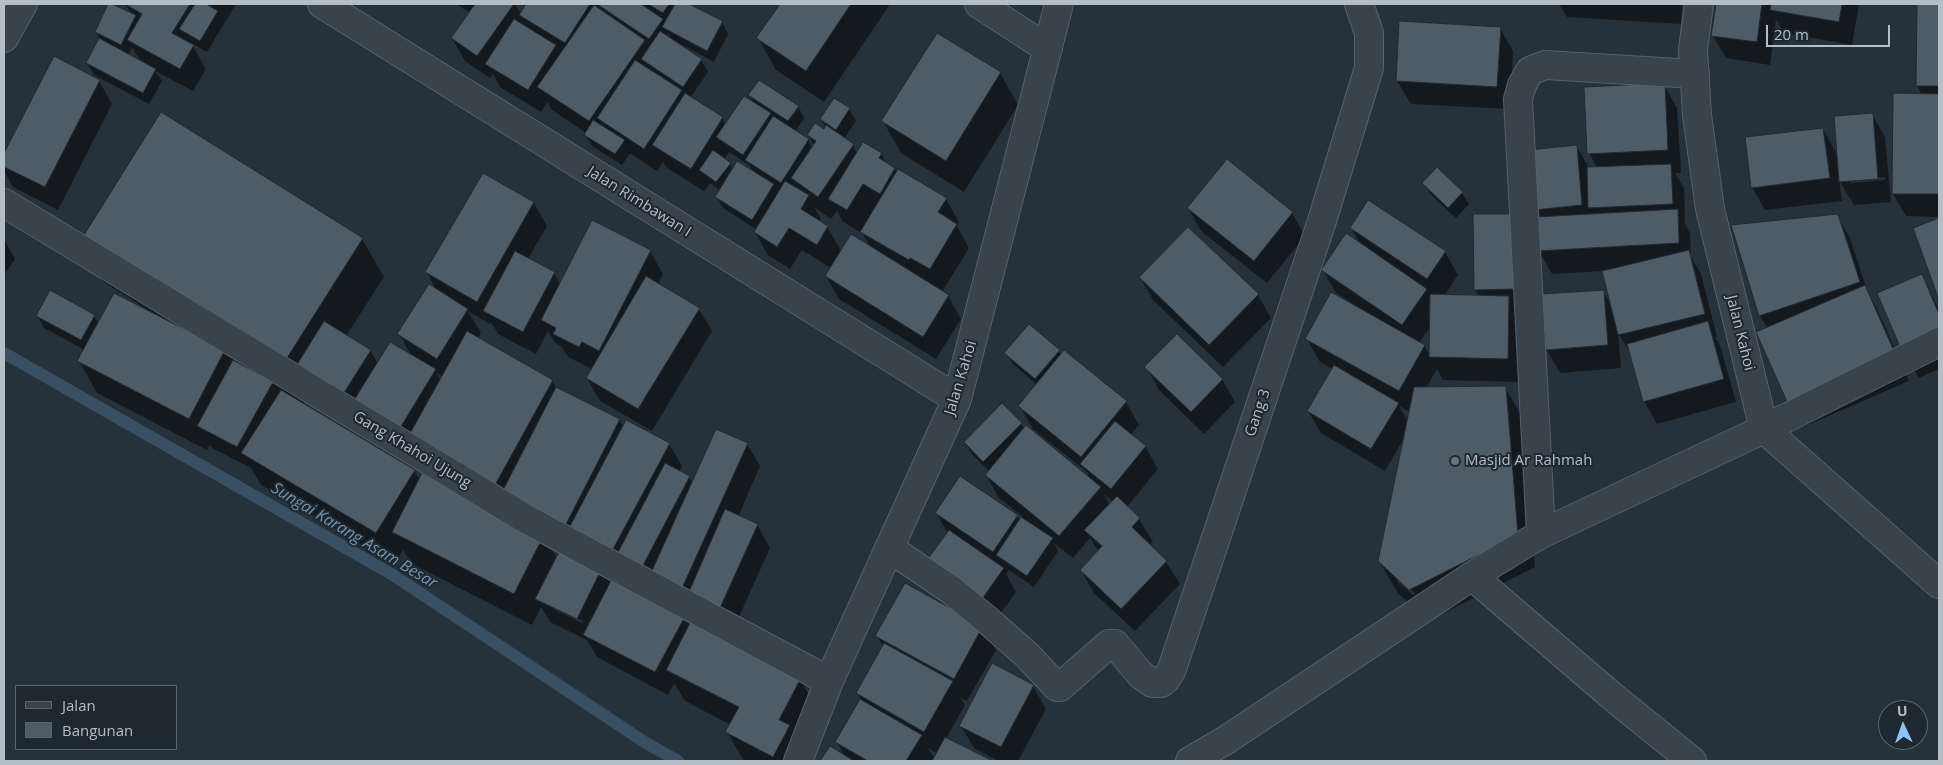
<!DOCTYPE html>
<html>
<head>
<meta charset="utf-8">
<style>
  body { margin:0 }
  #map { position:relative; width:1943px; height:765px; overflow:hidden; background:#25313b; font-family:"Open Sans",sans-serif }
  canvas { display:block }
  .frame { position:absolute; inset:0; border:5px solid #b4bec7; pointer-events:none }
  .legend { position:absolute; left:15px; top:685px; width:162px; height:65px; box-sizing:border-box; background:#1e2831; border:1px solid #5a646d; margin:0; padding:6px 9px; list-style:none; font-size:15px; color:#b4bec7 }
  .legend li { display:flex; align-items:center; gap:10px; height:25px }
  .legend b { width:25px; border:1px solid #5a646d }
  .north { position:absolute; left:1878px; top:700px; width:50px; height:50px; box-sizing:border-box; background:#1e2831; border:1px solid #5a646d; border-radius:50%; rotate:357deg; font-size:14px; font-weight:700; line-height:20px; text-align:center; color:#b4bec7 }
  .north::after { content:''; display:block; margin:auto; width:18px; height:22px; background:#8fc1f2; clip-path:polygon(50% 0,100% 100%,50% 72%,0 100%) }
  .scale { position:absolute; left:1766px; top:25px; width:124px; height:22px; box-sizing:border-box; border:2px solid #b4bec7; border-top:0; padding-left:6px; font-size:15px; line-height:18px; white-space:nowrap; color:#b4bec7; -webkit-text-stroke:4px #1e2831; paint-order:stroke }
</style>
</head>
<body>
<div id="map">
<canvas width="1943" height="765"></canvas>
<div class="frame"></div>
<ul class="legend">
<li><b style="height:6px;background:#38434c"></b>Jalan</li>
<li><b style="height:14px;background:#4e5c67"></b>Bangunan</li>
</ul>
<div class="north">U</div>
<div class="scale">20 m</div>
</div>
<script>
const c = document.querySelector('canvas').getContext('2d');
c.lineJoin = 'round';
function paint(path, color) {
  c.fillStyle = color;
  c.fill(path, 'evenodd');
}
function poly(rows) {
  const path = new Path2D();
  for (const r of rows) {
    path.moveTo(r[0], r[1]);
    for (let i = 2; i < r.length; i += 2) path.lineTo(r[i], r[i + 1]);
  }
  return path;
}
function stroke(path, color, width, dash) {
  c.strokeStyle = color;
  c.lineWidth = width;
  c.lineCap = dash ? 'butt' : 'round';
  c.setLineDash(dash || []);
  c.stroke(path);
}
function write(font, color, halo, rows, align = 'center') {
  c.font = font + ' "Open Sans",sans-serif';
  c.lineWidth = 4;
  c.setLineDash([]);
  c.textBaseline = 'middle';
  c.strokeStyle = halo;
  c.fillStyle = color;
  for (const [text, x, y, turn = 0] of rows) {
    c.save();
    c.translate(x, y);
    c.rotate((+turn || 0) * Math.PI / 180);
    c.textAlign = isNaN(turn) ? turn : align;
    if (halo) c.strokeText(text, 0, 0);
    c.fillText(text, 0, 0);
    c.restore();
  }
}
paint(poly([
  [109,4,132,15,125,4,236,4,207,52,191,43,206,69,193,91,155,71,162,81,149,104,94,75,87,63,100,39,96,32],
  [132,47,142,63,128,55],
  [456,4,515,4,521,14,528,4,673,4,674,7,676,4,687,4,722,22,728,34,714,62,675,41,674,43,701,60,708,72,690,98,722,118,726,125,754,104,749,95,798,106,804,118,795,132,808,140,812,148,814,145,808,135,824,131,826,128,821,119,849,109,856,121,844,139,853,145,857,154,881,154,888,165,895,169,897,173,946,199,959,222,957,226,969,248,942,292,948,296,961,319,936,359,839,299,826,276,831,268,802,250,790,269,768,255,755,232,757,230,723,208,717,197,721,191,710,183,704,191,667,168,663,162,657,171,630,153,622,165,592,146,585,135,586,133,552,110,548,102,541,112,500,87,493,74,490,78,465,61,452,38,470,13],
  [668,33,672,41,666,37],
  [729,152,749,165,754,173,733,170,730,164,724,160],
  [814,207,831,219,837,211,843,222,860,232,861,231,871,248,842,252,827,227,819,222,821,219],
  [781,4,890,4,824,102,776,70,758,38],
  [1559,4,1682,4,1681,24,1567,17],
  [1717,4,1859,4,1852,45,1784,33,1776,19,1770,65,1726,58,1713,36],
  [1918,4,1939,4,1939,217,1906,216,1893,194,1922,95,1917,86],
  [1500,28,1513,51,1510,109,1411,104,1397,81],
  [54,58,99,81,112,104,58,210,13,187,4,171,4,156],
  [1000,73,1018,105,964,192,901,153,883,121],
  [1664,85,1677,108,1681,173,1675,173,1684,188,1685,224,1690,233,1691,257,1701,274,1717,337,1715,337,1720,345,1736,402,1657,424,1644,401,1632,356,1618,333,1621,368,1560,373,1547,350,1603,291,1610,303,1603,271,1552,274,1539,251,1541,218,1536,210,1577,147,1589,168,1597,168,1589,153],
  [1872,114,1885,137,1891,202,1854,205,1839,180,1842,201,1765,210,1752,187,1823,129,1838,156],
  [1885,177,1885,180,1850,183,1850,180],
  [484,175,534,203,547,226,528,259,554,273,560,284,650,251,663,274,658,284,699,309,712,331,652,431,600,401,587,378,592,369,568,357,561,346,555,343,548,331,536,354,498,334,491,322,490,324,468,311,481,333,477,339,552,381,557,389,619,420,624,428,669,444,682,466,679,472,689,477,693,484,747,444,760,466,738,517,757,525,770,548,733,630,800,679,818,710,805,761,744,761,727,732,731,725,685,701,674,683,668,695,597,657,587,640,550,622,541,607,532,625,412,564,403,550,395,564,261,485,251,468,212,448,210,445,207,450,97,393,79,361,85,350,44,328,37,316,94,316,99,324,144,310,145,308,102,281,80,243,362,239,384,277,346,336,370,350,378,364,412,356,399,334,437,291,427,272],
  [436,372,443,377,441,381],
  [309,395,513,520,420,480,414,471,303,405],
  [549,545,561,551,557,559],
  [555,607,583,621,582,623,555,610],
  [1424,183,1462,193,1469,204,1456,218,1431,195],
  [1188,208,1292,213,1305,236,1267,283,1201,231],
  [1514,215,1520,382,1443,380,1437,369,1426,388,1505,387,1523,419,1535,567,1428,621,1398,593,1379,561,1404,438,1385,471,1321,433,1308,411,1333,369,1320,362,1307,339,1352,303,1336,293,1323,270,1361,245,1351,228,1445,252,1458,275,1444,296,1479,296,1475,289],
  [1431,326,1430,355,1424,346,1419,343],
  [1399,406,1410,412,1408,422],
  [1398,578,1415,593,1413,595,1398,582],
  [1837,215,1850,238,1868,293,1877,309,1909,381,1803,427,1790,404,1768,329,1760,316,1733,226],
  [1939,219,1939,297,1914,228],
  [4,239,15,259,4,275],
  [1921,276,1939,309,1939,369,1919,378,1905,355],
  [1140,277,1258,295,1271,318,1223,367,1153,300],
  [1059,351,1061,355,1126,402,1139,425,1131,435,1145,446,1158,469,1127,507,1139,519,1153,542,1149,545,1166,562,1180,584,1135,631,1094,593,1081,570,1099,552,1090,538,1073,558,1054,543,1058,551,1034,587,1009,570,1006,574,1016,592,995,621,942,583,948,533,936,513,1017,515,1020,521,1023,517,999,498,986,475,989,471,972,454,965,442,1021,424,1024,429,1091,480,1087,472,1033,429,1020,406,1037,385,1013,364,1006,353],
  [1104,494,1113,502,1110,505],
  [1146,367,1222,379,1235,402,1204,434,1159,390],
  [983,627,996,650,967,701,960,697,965,705,946,739,991,761,822,761,830,748,845,757,837,742,861,700,857,693,883,647,877,636],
  [928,748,938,754,935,760],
  [1033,686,1046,709,1018,761,998,761,974,748,961,726]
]), '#0007');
stroke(poly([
  [4,353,393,575,646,743,678,761]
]), '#3a4f62', 12);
const building = poly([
  [108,4,112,4,136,15,121,45,95,32,108,4],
  [125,4,190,4,172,33,194,45,180,69,127,40,142,14,125,4],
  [195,4,206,4,218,11,200,41,179,29,195,4],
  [475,4,514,4,477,56,451,38,475,4],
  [526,4,590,4,565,43,519,15,526,4],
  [597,4,641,4,663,19,649,39,597,4],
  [648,4,669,4,663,13,648,4],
  [675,4,689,4,723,21,707,51,662,27,675,4],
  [780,4,851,4,806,71,756,38,780,4],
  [1716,4,1762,4,1757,42,1711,36,1716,4],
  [1771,4,1842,4,1839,22,1770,10,1771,4],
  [1917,4,1939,4,1939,86,1916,86,1917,4],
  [594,5,645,40,589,121,537,87,594,5],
  [514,19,556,45,528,90,485,64,514,19],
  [1399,21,1501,27,1497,87,1396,81,1399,21],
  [660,31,702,59,683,87,641,59,660,31],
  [937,33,1001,72,946,161,881,121,937,33],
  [99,38,156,69,143,93,86,63,99,38],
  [54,56,100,80,45,187,4,167,4,153,54,56],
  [635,60,682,90,644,149,597,118,635,60],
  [759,80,799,106,788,121,748,95,759,80],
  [1665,83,1668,150,1587,154,1584,87,1665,83],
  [685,93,723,117,691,169,652,145,685,93],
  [1893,93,1939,94,1939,194,1892,194,1893,93],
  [744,96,771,113,743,155,716,137,744,96],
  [834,98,850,108,836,130,820,119,834,98],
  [161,112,363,238,280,369,79,243,161,112],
  [1873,113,1878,179,1839,182,1834,116,1873,113],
  [773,116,809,139,781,183,745,160,773,116],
  [593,120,625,140,615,154,584,135,593,120],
  [815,123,824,129,826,125,854,144,818,197,791,178,816,141,807,135,815,123],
  [1823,128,1830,178,1751,188,1745,137,1823,128],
  [863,142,882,153,879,158,895,168,880,194,863,184,847,210,828,199,863,142],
  [1577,145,1582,205,1534,210,1529,150,1577,145],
  [713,150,731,163,716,182,699,170,713,150],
  [1227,159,1293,212,1254,261,1187,208,1227,159],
  [737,161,774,184,752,220,715,197,737,161],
  [1671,164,1673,204,1588,208,1587,167,1671,164],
  [1437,167,1463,192,1448,208,1422,183,1437,167],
  [898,169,947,198,938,212,957,224,930,269,910,258,909,260,860,232,898,169],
  [483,173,534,202,477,302,425,272,483,173],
  [785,181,809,195,801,209,828,226,817,245,789,228,777,247,754,232,785,181],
  [1368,200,1446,251,1427,279,1350,228,1368,200],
  [1678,209,1679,243,1538,251,1536,217,1678,209],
  [1473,214,1515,214,1515,289,1474,290,1473,214],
  [1838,214,1860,282,1759,316,1731,225,1838,214],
  [1939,218,1939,300,1913,228,1939,218],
  [592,220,651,250,599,351,582,342,579,347,553,334,556,328,541,320,592,220],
  [1188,227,1259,294,1209,345,1139,277,1188,227],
  [1346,233,1427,289,1402,325,1321,270,1346,233],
  [851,234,949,295,923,337,825,276,851,234],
  [1689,250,1705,314,1618,335,1602,271,1689,250],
  [515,251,555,272,523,332,483,311,515,251],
  [1922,274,1939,314,1939,341,1904,356,1877,293,1922,274],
  [646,276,700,308,638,409,586,378,646,276],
  [429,284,468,309,437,359,397,334,429,284],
  [1865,285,1897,358,1788,404,1756,332,1865,285],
  [50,290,95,315,81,340,36,316,50,290],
  [1604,290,1608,345,1546,350,1542,294,1604,290],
  [1331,292,1425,345,1399,391,1305,339,1331,292],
  [114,293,225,350,189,419,77,361,114,293],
  [1430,294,1509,296,1508,359,1429,357,1430,294],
  [324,321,371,350,340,399,293,371,324,321],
  [1708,321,1724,379,1643,402,1627,344,1708,321],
  [1029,324,1060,350,1035,379,1004,353,1029,324],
  [467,331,553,380,495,485,408,437,467,331],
  [1177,334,1223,379,1191,412,1144,367,1177,334],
  [390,342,436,369,397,433,351,405,390,342],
  [1064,350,1127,401,1081,457,1018,406,1064,350],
  [233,360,273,382,237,447,197,426,233,360],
  [1334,365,1399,403,1371,449,1307,411,1334,365],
  [1506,386,1518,535,1409,590,1378,561,1414,387,1506,386],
  [556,387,620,419,563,530,499,498,556,387],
  [281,390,415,470,376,533,241,453,281,390],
  [1002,403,1022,423,983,462,964,442,1002,403],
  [626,420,670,443,612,551,569,528,626,420],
  [1115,421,1146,446,1111,489,1080,464,1115,421],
  [1026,425,1101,487,1059,536,985,475,1026,425],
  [716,429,748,443,682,588,650,575,716,429],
  [665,463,690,476,639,573,614,560,665,463],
  [422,473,544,535,514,594,392,532,422,473],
  [960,476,1018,515,993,552,935,513,960,476],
  [1117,496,1140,518,1132,527,1167,561,1121,609,1080,570,1102,546,1084,530,1117,496],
  [725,509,758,524,720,608,688,594,725,509],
  [1021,517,1053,538,1027,576,996,555,1021,517],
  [949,530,1004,568,982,599,927,560,949,530],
  [563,544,604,564,577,619,535,599,563,544],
  [615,573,688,611,655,672,583,635,615,573],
  [905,583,983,626,954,679,875,636,905,583],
  [691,621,801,678,779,720,790,725,773,757,725,732,739,707,666,670,691,621],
  [884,643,953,681,924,732,856,693,884,643],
  [992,663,1034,685,1001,747,959,726,992,663],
  [860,699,922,735,906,761,868,761,835,742,860,699],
  [945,737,993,761,932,761,945,737],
  [830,746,854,761,820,761,830,746]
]);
paint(building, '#4e5c67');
stroke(building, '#202a33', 1);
const street = poly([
  [322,4,957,399],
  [979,4,1048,49],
  [1699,4,1693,49,1697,115,1710,209,1764,429,1939,584],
  [4,38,23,4],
  [4,203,526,519,829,681],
  [1541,534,1518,99,1522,85,1530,71,1545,65,1695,74],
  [889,548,951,590,985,618,1027,655,1057,687,1060,687,1109,644,1115,644,1140,674,1152,683,1161,683,1166,679,1172,669,1321,224,1369,68,1369,33,1359,4],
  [1472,576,1613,697,1692,761],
  [798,761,829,681,957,399,1059,4],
  [1190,761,1226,740,1472,576,1541,534,1764,429,1939,342]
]);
stroke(street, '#57616a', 30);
stroke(street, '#38434c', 28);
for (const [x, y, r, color] of [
  [1455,461,5,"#6b7280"]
]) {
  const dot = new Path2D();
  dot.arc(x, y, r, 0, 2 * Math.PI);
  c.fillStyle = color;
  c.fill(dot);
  stroke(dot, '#1e2831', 2);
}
write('15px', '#b4bec7', '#1e2831', [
  ["Jalan Rimbawan I",639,202,32],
  ["Jalan Kahoi",1740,333,76],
  ["Jalan Kahoi",961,378,-73],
  ["Gang 3",1258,413,-71],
  ["Gang Khahoi Ujung",412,450,31]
]);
write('15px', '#b4bec7', '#1e2831', [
  ["Masjid Ar Rahmah",1465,461]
], 'left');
write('italic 16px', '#7692a9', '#1e2831', [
  ["Sungai Karang Asam Besar",354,536,31]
]);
</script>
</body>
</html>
